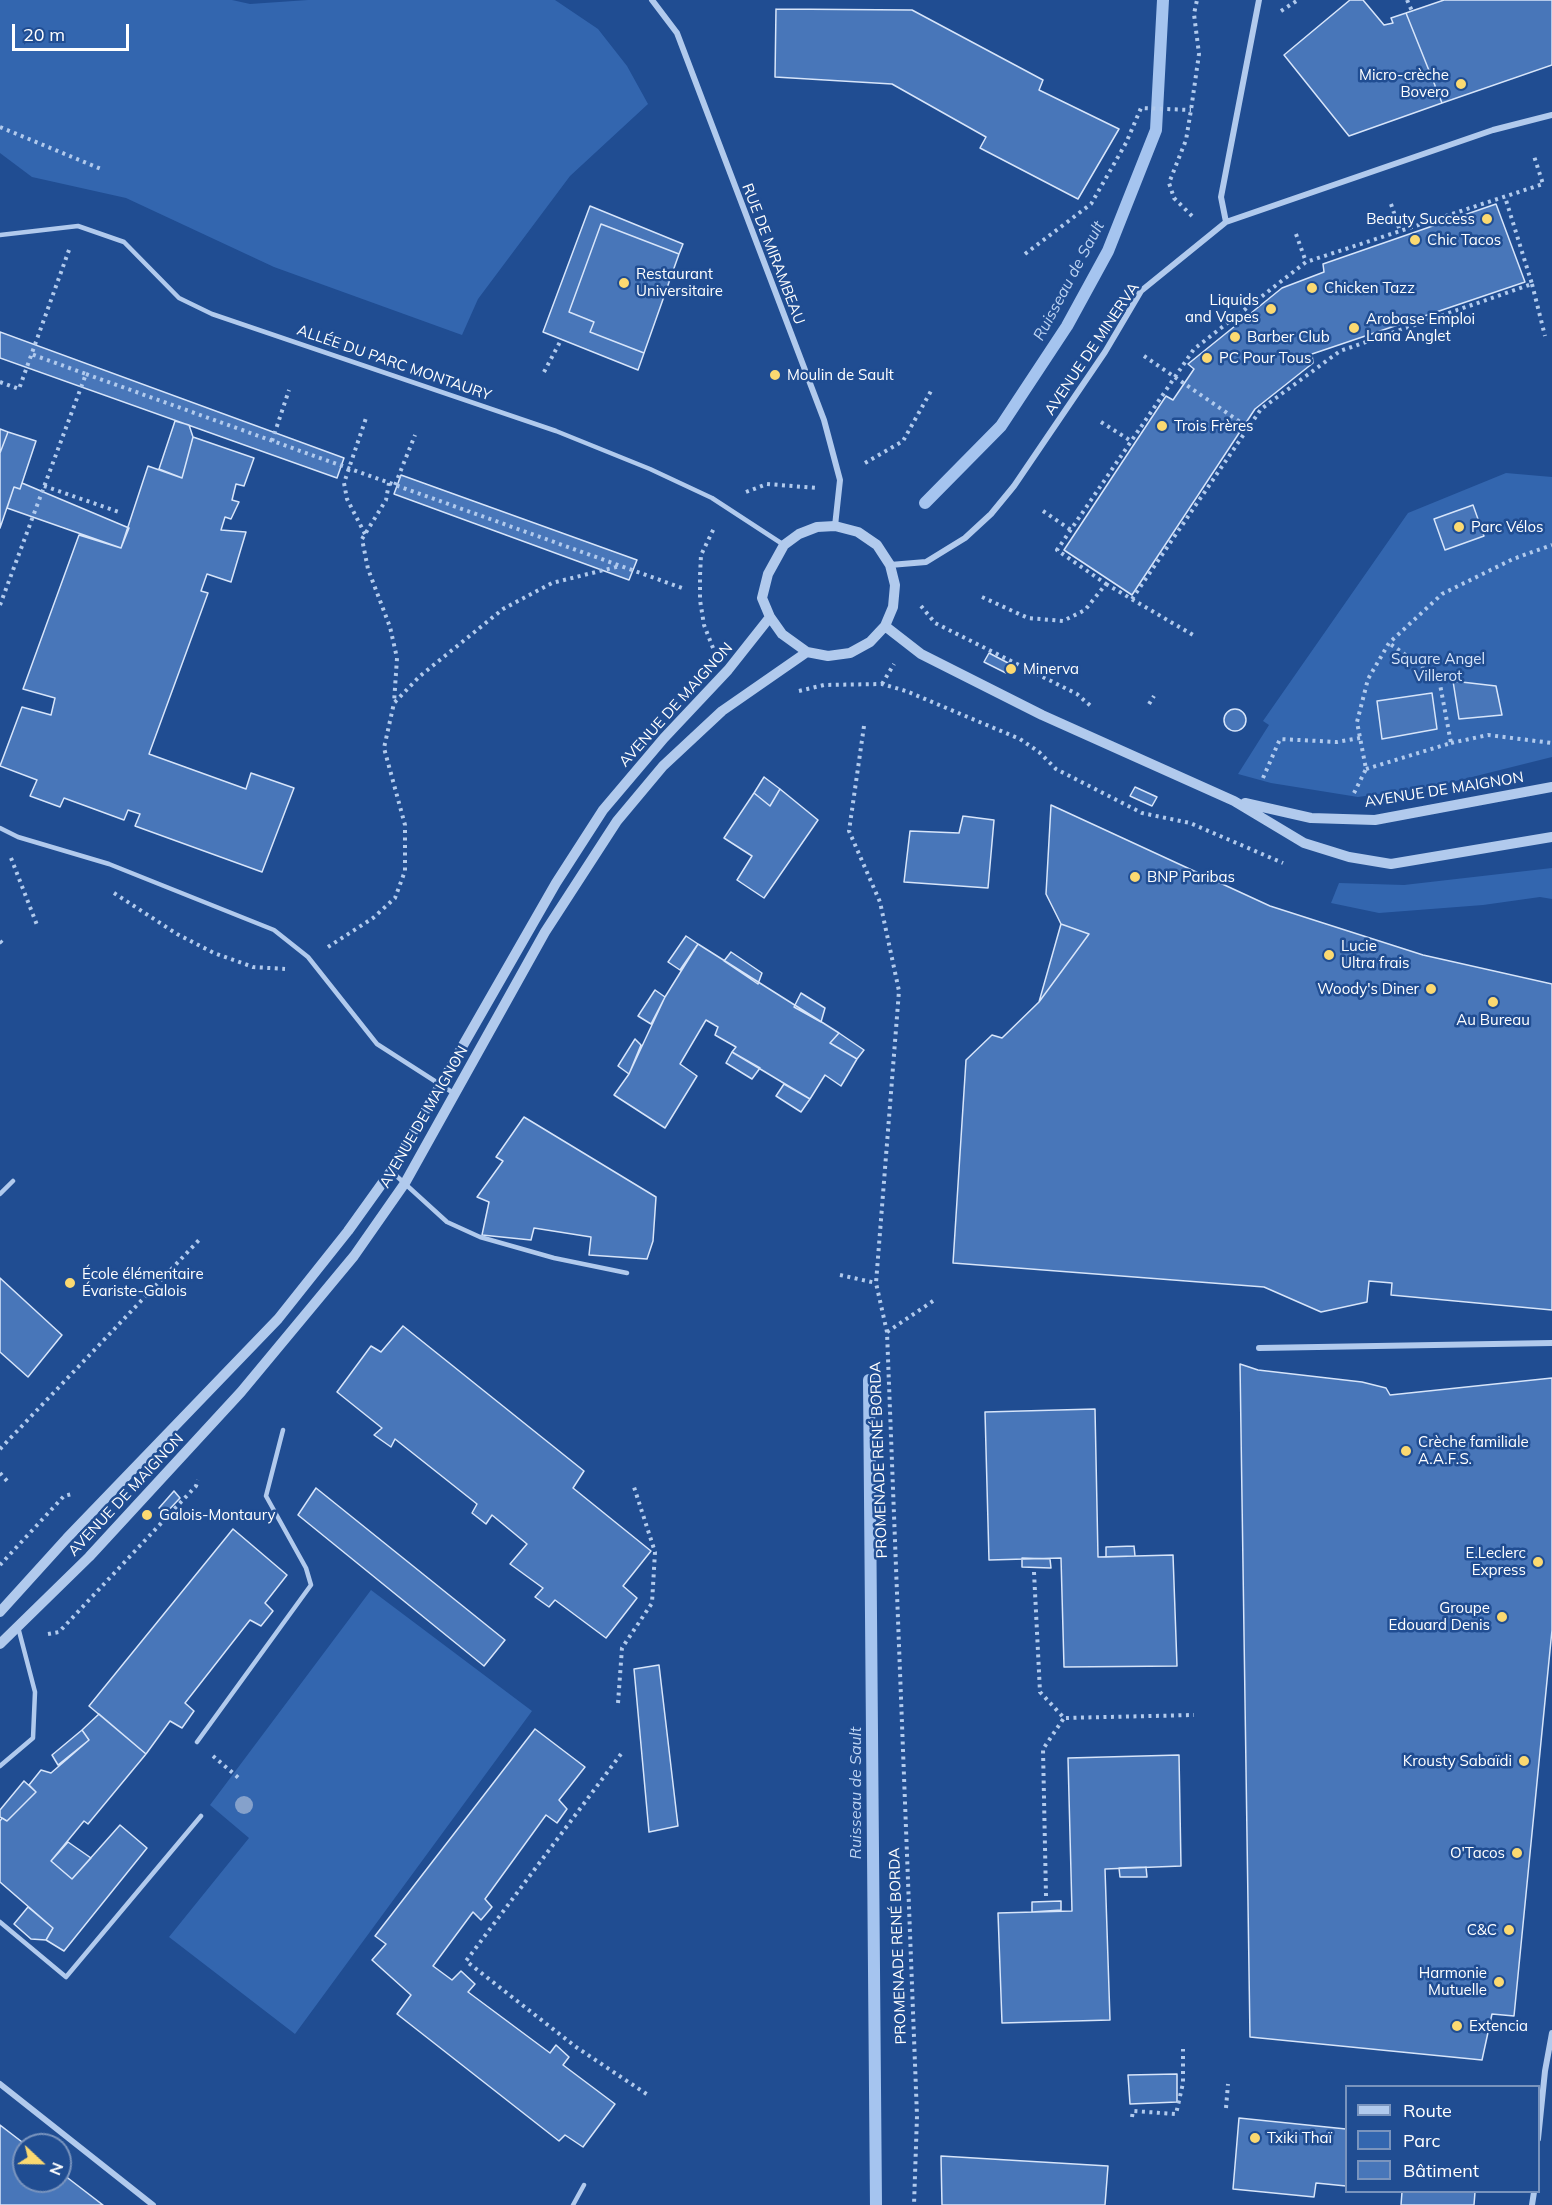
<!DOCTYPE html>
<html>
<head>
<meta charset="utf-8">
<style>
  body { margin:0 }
  #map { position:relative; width:1552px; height:2205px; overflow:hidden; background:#204d92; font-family:Mulish,sans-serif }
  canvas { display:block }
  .legend { position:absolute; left:1345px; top:2085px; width:195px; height:108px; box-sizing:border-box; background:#204d92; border:2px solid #7994be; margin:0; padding:8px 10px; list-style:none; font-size:18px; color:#fff }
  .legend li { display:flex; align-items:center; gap:12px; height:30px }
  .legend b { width:30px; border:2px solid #7994be }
  .north { position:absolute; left:12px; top:2133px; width:60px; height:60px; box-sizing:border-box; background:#204d92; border:2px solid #7994be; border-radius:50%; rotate:112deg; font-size:16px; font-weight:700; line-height:24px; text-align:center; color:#fff }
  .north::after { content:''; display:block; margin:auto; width:21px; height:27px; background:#fbd971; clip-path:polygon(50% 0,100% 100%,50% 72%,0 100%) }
  .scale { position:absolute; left:12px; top:24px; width:117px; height:27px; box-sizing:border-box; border:3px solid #fff; border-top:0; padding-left:8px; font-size:18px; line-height:21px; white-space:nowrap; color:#fff; -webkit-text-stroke:4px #204d92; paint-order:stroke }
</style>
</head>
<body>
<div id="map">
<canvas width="1552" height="2205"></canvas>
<ul class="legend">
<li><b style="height:8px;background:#b1caed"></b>Route</li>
<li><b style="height:16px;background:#3366af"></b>Parc</li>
<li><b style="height:16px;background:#4876b9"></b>Bâtiment</li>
</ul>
<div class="north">N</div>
<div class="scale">20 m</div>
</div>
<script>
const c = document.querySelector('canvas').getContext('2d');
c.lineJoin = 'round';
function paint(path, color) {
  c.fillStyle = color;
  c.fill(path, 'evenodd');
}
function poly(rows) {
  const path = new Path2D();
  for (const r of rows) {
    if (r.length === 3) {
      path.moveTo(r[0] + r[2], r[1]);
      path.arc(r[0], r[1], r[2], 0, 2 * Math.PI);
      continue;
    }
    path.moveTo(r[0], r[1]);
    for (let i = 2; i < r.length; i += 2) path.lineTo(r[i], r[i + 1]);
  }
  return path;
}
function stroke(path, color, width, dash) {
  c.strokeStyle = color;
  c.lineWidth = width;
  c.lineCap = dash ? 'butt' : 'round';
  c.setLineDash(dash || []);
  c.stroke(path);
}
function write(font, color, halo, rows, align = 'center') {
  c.font = font + ' Mulish,sans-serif';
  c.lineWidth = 5;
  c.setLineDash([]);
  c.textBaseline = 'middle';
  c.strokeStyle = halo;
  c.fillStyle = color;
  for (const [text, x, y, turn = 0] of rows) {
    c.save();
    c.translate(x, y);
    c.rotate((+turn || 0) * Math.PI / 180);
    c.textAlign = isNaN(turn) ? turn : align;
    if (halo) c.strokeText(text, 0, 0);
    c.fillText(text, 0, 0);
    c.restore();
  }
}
paint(poly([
  [0,0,232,0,250,4,308,0,555,0,598,29,627,66,648,104,570,176,478,299,462,335,274,267,126,198,32,177,0,153],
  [1506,473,1552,477,1552,757,1440,785,1358,797,1271,783,1238,774,1269,725,1263,721,1408,513],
  [1552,868,1552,899,1540,897,1483,905,1379,913,1331,903,1339,883,1404,885],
  [371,1590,532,1711,295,2034,169,1937,249,1838,210,1805]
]), '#3366af');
stroke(poly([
  [925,503,1001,426,1067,326,1108,251,1156,130,1163,0],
  [869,1380,876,2205]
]), '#a5c4ef', 12);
const building = poly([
  [1350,0,1363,0,1384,25,1393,23,1391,18,1406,13,1442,103,1349,136,1284,55,1350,0],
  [1444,0,1552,0,1552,65,1442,103,1406,13,1444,0],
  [776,9,912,10,1043,80,1039,90,1119,129,1078,199,980,148,986,137,892,84,775,77,776,9],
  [1496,204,1525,282,1312,354,1313,363,1255,409,1132,595,1064,550,1166,396,1173,400,1194,369,1188,364,1282,288,1324,272,1323,264,1496,204],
  [590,206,683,244,679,254,601,224,569,312,594,322,590,332,644,353,638,370,543,332,590,206],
  [601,224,679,254,644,353,590,332,594,322,569,312,601,224],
  [0,332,344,458,337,478,0,358,0,332],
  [175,421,189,425,193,437,182,478,159,469,175,421],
  [0,429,8,432,0,453,0,429],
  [8,432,36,441,20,489,14,487,0,528,0,453,8,432],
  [193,437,254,458,244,486,236,484,232,500,239,502,231,519,225,517,221,530,246,532,231,582,207,574,201,591,208,593,149,754,246,789,251,773,294,788,262,872,135,826,140,814,128,810,124,820,64,798,60,807,30,796,37,780,0,766,22,707,51,715,55,698,23,689,79,535,121,548,148,466,182,478,193,437],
  [401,475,637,560,629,580,394,494,401,475],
  [22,483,129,528,121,548,7,508,14,487,20,489,22,483],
  [1473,505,1484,536,1445,550,1434,519,1473,505],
  [989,653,1010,664,1006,673,984,662,989,653],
  [1453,681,1496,686,1502,715,1459,719,1453,681],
  [1432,693,1437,729,1382,739,1377,701,1432,693],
  [1235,720,11],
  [764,777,780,789,770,806,754,793,764,777],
  [1135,787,1157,797,1152,806,1130,796,1135,787],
  [780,789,818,820,764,898,737,880,752,856,724,838,754,793,770,806,780,789],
  [1051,805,1270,906,1423,955,1552,984,1552,1310,1391,1295,1392,1283,1369,1281,1367,1302,1321,1312,1264,1287,953,1263,966,1060,992,1035,1002,1038,1039,1002,1089,934,1061,924,1046,894,1051,805],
  [963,816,994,820,988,888,904,882,910,831,959,833,963,816],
  [1061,924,1089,934,1039,1002,1061,924],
  [686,936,698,944,680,970,668,962,686,936],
  [698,944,839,1033,830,1043,857,1059,841,1086,825,1075,810,1099,732,1052,736,1047,715,1035,718,1027,706,1020,680,1064,697,1076,665,1128,614,1095,629,1074,665,997,698,944],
  [731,952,762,973,758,984,724,961,731,952],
  [655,990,665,997,651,1024,638,1016,655,990],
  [801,993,825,1008,821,1022,794,1007,801,993],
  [839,1033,864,1050,857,1059,830,1043,839,1033],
  [635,1039,641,1045,629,1074,618,1066,635,1039],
  [732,1052,760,1068,752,1079,726,1063,732,1052],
  [784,1084,810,1099,801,1112,776,1096,784,1084],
  [524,1117,656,1197,653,1241,647,1259,589,1255,591,1237,534,1228,531,1240,482,1235,489,1202,477,1197,503,1161,496,1157,524,1117],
  [0,1278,62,1335,28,1377,0,1352,0,1278],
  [403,1326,584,1471,573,1488,651,1551,623,1586,637,1598,606,1638,555,1600,549,1607,535,1597,543,1588,510,1564,527,1544,492,1515,486,1524,472,1513,477,1504,395,1439,391,1447,374,1435,382,1428,337,1392,371,1346,381,1352,403,1326],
  [1240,1364,1258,1370,1362,1382,1386,1388,1390,1395,1552,1378,1552,1630,1514,2016,1492,2014,1482,2060,1250,2037,1240,1364],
  [1095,1409,1098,1557,1173,1555,1177,1666,1064,1667,1061,1558,989,1560,985,1412,1095,1409],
  [316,1488,505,1640,484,1666,298,1515,316,1488],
  [174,1491,180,1498,165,1514,159,1508,174,1491],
  [233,1529,287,1575,265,1603,273,1611,261,1626,250,1620,185,1703,194,1711,182,1728,170,1721,146,1754,89,1706,233,1529],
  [1134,1546,1135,1556,1106,1557,1106,1547,1134,1546],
  [1022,1558,1050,1559,1051,1568,1022,1567,1022,1558],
  [659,1665,678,1826,649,1832,634,1669,659,1665],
  [99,1714,146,1754,88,1824,84,1821,51,1861,72,1879,120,1825,147,1848,64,1951,46,1940,53,1928,0,1882,0,1821,2,1818,7,1821,36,1792,29,1785,41,1770,51,1773,89,1740,82,1730,99,1714],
  [535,1729,585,1767,559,1800,567,1809,557,1823,546,1815,485,1899,492,1907,481,1920,473,1912,433,1966,452,1980,461,1971,475,1984,468,1992,550,2053,556,2045,569,2057,563,2065,615,2104,583,2147,565,2135,559,2141,397,2014,411,1995,372,1960,386,1944,375,1936,535,1729],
  [82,1730,89,1740,58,1765,52,1755,82,1730],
  [1179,1755,1181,1866,1105,1869,1110,2020,1002,2023,998,1913,1072,1911,1068,1758,1179,1755],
  [24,1781,36,1792,7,1821,0,1817,0,1810,24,1781],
  [68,1842,91,1858,72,1879,51,1861,68,1842],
  [1146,1867,1147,1877,1120,1877,1119,1868,1146,1867],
  [1061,1901,1061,1910,1032,1912,1032,1902,1061,1901],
  [28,1907,53,1928,46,1940,31,1939,14,1924,28,1907],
  [1177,2074,1177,2102,1130,2104,1128,2075,1177,2074],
  [1239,2118,1346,2129,1346,2186,1316,2183,1314,2197,1233,2189,1239,2118],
  [0,2125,26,2145,24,2181,60,2181,60,2172,103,2205,0,2205,0,2125],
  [941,2156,1108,2166,1105,2205,942,2205,941,2156],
  [1402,2192,1475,2192,1474,2205,1401,2205,1402,2192]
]);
paint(building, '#4876b9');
stroke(building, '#d7e5fa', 1.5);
stroke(poly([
  [1407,0,1412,11],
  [1281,11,1298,0],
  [0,127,101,169],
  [1391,204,1400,231],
  [1192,216,1174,198,1169,183,1186,140,1191,110,1199,54,1194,14,1197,0],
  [1296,234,1306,262],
  [1025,254,1091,204,1126,143,1141,108,1191,110],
  [1532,284,1545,336],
  [1144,356,1249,428],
  [544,372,561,340],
  [86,374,685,589],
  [0,382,19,389,69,250],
  [1101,422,1131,441],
  [272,441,289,390],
  [865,463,903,441,931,391],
  [389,483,386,500,362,539,368,569,390,627,397,658,394,703],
  [395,485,415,435],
  [44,486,119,512],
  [746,492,767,484,817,488],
  [1043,511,1071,530],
  [365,534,347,499,344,483,366,418],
  [1106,584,1193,635],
  [982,597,1028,618,1063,621,1085,610,1106,584,1057,550,1194,349,1306,262,1543,184,1534,156],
  [1132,599,1261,409,1340,351,1532,284,1505,197],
  [0,605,86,374,31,354],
  [921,606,935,623,1077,694,1093,708],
  [713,648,704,625,700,600,700,576,701,555,715,526],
  [882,684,894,664],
  [799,691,824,685,882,684,906,691,1020,739,1039,752,1056,769,1142,813,1190,823,1283,863],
  [1149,704,1154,696],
  [864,726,849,831,880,902,899,991,876,1283,887,1332,917,2116,914,2205],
  [1451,743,1488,735,1552,743],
  [1366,769,1451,743,1439,679,1389,643],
  [1263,778,1280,739,1337,742,1360,738],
  [1354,793,1366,769,1357,722,1368,679,1389,643,1442,594,1513,559,1552,545],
  [11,858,37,925],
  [114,893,177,934,214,953,253,967,285,969],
  [0,941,3,944],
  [328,947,373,918,395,898,405,871,405,825,384,748,394,703,420,676,503,609,552,583,620,566],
  [840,1275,876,1283],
  [887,1332,933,1301],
  [0,1449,201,1238],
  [0,1473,8,1482],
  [0,1565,64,1496,72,1494],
  [1034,1572,1040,1692,1064,1718,1194,1715],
  [48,1634,59,1632,196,1486,198,1480],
  [618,1703,622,1648,652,1603,655,1552,633,1484],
  [621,1754,466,1961,576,2047,648,2095],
  [213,1756,241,1780],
  [1046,1896,1043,1749,1064,1718],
  [1226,2108,1228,2084],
  [1132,2117,1133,2111,1176,2114,1183,2083,1183,2049]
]), '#b1caed', 4, [3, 4.5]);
stroke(poly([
  [0,235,78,226,124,242,179,298,212,314,556,431,650,469,712,498,784,545],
  [0,828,18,837,109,864,274,930,308,957,377,1044,455,1094],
  [391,1171,447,1222,480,1237,554,1258,627,1273],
  [0,1194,13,1181],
  [197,1742,311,1585,306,1568,266,1496,283,1430],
  [0,1766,33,1738,35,1692,18,1627],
  [0,1922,66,1977,201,1816],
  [573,2205,584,2185]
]), '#b1caed', 4.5);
stroke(poly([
  [652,0,677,33,824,420,840,480,835,526],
  [1226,222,1221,197,1259,0],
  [890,565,926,562,965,538,991,514,1014,486,1105,352,1141,291,1226,222,1493,130,1552,115],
  [1259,1348,1552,1343],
  [0,2084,153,2205],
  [1538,2139,1545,2071,1552,2033],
  [1532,2205,1534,2192]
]), '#b1caed', 6);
stroke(poly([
  [835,526,858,532,877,545,890,565,895,585,893,607,885,626,870,642,850,653,828,656,807,652,782,634,770,617,762,598,768,574,784,545,799,534,817,527,835,526],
  [885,626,921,654,1042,715,1234,801,1304,843,1349,857,1391,864,1552,837],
  [1245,803,1311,818,1375,820,1552,787],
  [0,1612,67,1538,278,1319,348,1231,391,1171,556,883,603,810,664,738,728,670,770,617],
  [0,1644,89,1557,241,1392,354,1256,405,1183,545,932,617,821,663,766,722,711,807,652]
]), '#b1caed', 10);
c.fillStyle = '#85a1cb';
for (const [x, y] of [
  [244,1805]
]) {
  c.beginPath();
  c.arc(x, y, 9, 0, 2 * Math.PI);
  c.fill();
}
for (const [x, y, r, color] of [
  [1461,84,6,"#fbd971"],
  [1487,219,6,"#fbd971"],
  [1415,240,6,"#fbd971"],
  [624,283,6,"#fbd971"],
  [1312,288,6,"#fbd971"],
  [1271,309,6,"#fbd971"],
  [1354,328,6,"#fbd971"],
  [1235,337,6,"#fbd971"],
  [1207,358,6,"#fbd971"],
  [775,375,6,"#fbd971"],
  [1162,426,6,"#fbd971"],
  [1459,527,6,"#fbd971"],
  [1011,669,6,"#fbd971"],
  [1135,877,6,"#fbd971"],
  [1329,955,6,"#fbd971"],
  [1431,989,6,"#fbd971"],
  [1493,1002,6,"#fbd971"],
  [70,1283,6,"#fbd971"],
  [1406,1451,6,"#fbd971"],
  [147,1515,6,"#fbd971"],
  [1538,1562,6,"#fbd971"],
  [1502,1617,6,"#fbd971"],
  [1524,1761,6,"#fbd971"],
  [1517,1853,6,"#fbd971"],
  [1509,1930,6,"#fbd971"],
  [1499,1982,6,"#fbd971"],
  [1457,2026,6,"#fbd971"],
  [1255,2138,6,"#fbd971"]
]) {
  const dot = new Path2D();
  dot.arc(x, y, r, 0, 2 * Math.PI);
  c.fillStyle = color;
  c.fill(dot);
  stroke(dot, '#204d92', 2);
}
write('15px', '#fff', '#204d92', [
  ["Micro-crèche",1449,75,"right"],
  ["Bovero",1449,92,"right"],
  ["Beauty Success",1475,219,"right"],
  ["Chic Tacos",1427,240],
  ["Restaurant",636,274],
  ["Universitaire",636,291],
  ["Chicken Tazz",1324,288],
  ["Liquids",1259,300,"right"],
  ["and Vapes",1259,317,"right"],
  ["Arobase Emploi",1366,319],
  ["Lana Anglet",1366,336],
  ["Barber Club",1247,337],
  ["PC Pour Tous",1219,358],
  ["Moulin de Sault",787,375],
  ["Trois Frères",1174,426],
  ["Parc Vélos",1471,527],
  ["Minerva",1023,669],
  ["BNP Paribas",1147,877],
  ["Lucie",1341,946],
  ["Ultra frais",1341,963],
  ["Woody's Diner",1419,989,"right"],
  ["Au Bureau",1493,1020,"center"],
  ["École élémentaire",82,1274],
  ["Évariste-Galois",82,1291],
  ["Crèche familiale",1418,1442],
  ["A.A.F.S.",1418,1459],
  ["Galois-Montaury",159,1515],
  ["E.Leclerc",1526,1553,"right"],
  ["Express",1526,1570,"right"],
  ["Groupe",1490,1608,"right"],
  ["Edouard Denis",1490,1625,"right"],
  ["Krousty Sabaïdi",1512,1761,"right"],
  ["O'Tacos",1505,1853,"right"],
  ["C&C",1497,1930,"right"],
  ["Harmonie",1487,1973,"right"],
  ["Mutuelle",1487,1990,"right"],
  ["Extencia",1469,2026],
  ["Txiki Thaï",1267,2138]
], 'left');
write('15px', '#fff', '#204d92', [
  ["RUE DE MIRAMBEAU",773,254,69],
  ["AVENUE DE MINERVA",1092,349,-56],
  ["ALLÉE DU PARC MONTAURY",394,363,19],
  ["AVENUE DE MAIGNON",676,705,-48],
  ["AVENUE DE MAIGNON",1444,790,-9],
  ["AVENUE DE MAIGNON",424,1117,-60],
  ["PROMENADE RENÉ BORDA",879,1460,-92],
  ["AVENUE DE MAIGNON",126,1495,-47],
  ["PROMENADE RENÉ BORDA",898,1946,-92]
]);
write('15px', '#d7e5fa', '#204d92', [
  ["Square Angel",1438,659],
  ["Villerot",1438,676]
]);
write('italic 16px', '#bdd4f4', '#204d92', [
  ["Ruisseau de Sault",1069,281,-62],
  ["Ruisseau de Sault",856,1793,-90]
]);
</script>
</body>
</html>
